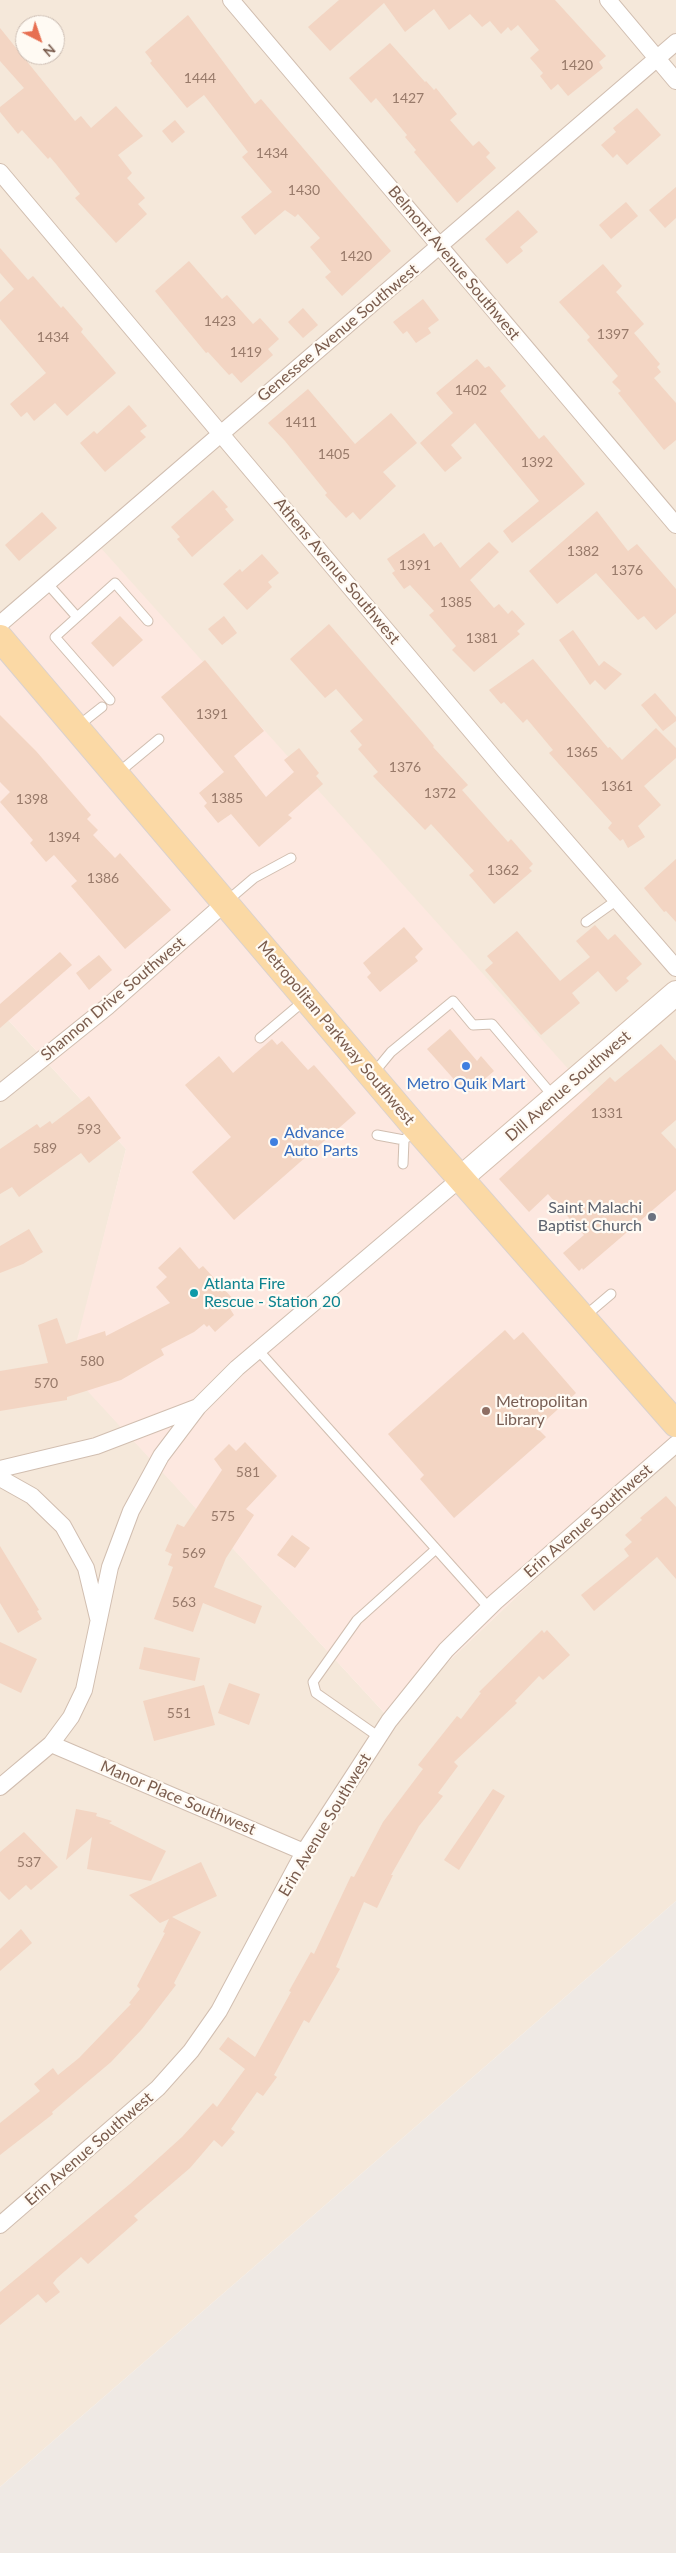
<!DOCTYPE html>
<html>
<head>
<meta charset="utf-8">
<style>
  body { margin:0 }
  #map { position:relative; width:676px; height:2553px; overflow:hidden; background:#fdf6ec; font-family:Lato,sans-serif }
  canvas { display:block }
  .north { position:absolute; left:15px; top:15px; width:50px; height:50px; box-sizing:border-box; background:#fffaf3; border:1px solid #cabbb1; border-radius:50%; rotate:139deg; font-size:14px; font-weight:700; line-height:20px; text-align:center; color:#7a5c4d }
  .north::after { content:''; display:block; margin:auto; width:18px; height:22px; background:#e76f51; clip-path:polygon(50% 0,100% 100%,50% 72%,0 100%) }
</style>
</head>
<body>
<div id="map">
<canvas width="676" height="2553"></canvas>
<div class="north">N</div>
</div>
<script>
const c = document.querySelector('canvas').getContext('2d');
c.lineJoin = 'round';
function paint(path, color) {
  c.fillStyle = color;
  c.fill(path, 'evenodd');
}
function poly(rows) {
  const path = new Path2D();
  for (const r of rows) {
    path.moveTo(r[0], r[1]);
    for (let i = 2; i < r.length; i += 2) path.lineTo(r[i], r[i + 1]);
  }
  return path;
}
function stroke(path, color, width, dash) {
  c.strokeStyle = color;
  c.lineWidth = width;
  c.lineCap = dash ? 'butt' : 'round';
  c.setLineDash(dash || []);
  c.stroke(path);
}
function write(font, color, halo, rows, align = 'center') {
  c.font = font + ' Lato,sans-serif';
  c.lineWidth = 4.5;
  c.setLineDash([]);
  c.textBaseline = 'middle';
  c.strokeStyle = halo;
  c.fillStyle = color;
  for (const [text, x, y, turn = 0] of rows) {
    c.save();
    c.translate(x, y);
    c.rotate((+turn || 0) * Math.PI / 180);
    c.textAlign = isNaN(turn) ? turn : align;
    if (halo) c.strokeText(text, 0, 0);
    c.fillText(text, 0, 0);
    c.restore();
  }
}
paint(poly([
  [0,0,676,0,676,1189,0,618],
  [25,25,55,25,55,55,25,55],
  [0,1011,126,1149,70,1371,389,1718,676,1445,676,1901,0,2487]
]), '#f5e8da');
paint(poly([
  [92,538,676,1189,676,1445,389,1718,69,1371,126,1149,0,1011,0,618]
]), '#fde8e0');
paint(poly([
  [676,1901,676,2553,0,2553,0,2487]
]), '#efe9e4');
paint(poly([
  [339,0,555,0,606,56,599,62,603,68,568,96,558,84,551,90,540,76,543,73,530,58,539,50,518,25,511,31,508,27,501,34,490,21,482,27,470,14,449,30,434,9,405,32,384,3,330,51,308,27],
  [188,15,255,104,261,99,391,251,342,296,325,277,331,272,310,247,320,238,298,214,295,217,285,210,255,235,241,217,272,192,242,157,248,152,204,95,187,108,150,63,152,61,145,52],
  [0,28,75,121,81,116,91,128,116,106,143,136,118,155,132,173,127,178,145,198,138,204,147,214,116,243,75,198,80,194,56,164,50,157,48,159,22,130,18,134,0,112,0,107,24,88,0,61],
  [390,43,425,82,426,81,434,90,436,88,457,114,450,120,473,146,479,141,490,153,486,157,496,168,457,203,414,152,416,150,405,137,407,135,376,98,371,103,349,78],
  [637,108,661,135,627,165,617,154,613,158,601,145,616,132,613,128],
  [175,120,185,132,172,143,162,131],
  [676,187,676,218,665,228,649,210],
  [626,202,638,216,611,239,599,225],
  [518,210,538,232,520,247,523,251,507,264,485,239],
  [0,248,28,280,33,276,61,308,63,306,83,329,81,332,116,373,67,416,55,403,34,421,27,412,21,417,10,404,46,373,0,319,0,302,14,289,0,273],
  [189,261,222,299,227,295,253,324,260,318,279,339,268,349,273,355,241,383,232,373,229,375,208,352,206,353,155,291],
  [603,264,622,286,616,292,644,324,634,333,660,364,657,367,661,372,654,378,676,403,676,440,664,450,618,393,621,391,612,382,618,376,587,340,590,337,559,302],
  [423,299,439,320,428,328,431,333,416,343,407,331,403,334,393,322],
  [303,308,318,325,303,338,288,322],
  [477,359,485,368,489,366,506,386,500,391,539,439,544,435,585,484,512,543,503,531,539,501,475,423,451,445,462,458,445,472,420,443,453,413,436,393],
  [308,389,355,444,391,413,417,443,383,472,396,486,360,520,353,512,346,518,325,495,327,493,285,441,268,423],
  [129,405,147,426,140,431,146,437,105,472,80,443,94,431,97,434],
  [213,490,228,507,225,509,234,520,192,557,177,539,180,537,171,527],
  [597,511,628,551,637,544,676,589,676,613,656,630,644,616,638,620,596,573,557,604,529,571],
  [42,512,57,528,19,561,5,545],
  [424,533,434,547,441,542,460,568,489,542,499,552,470,580,494,608,499,604,508,614,512,610,525,624,517,631,520,634,474,672,452,650,456,646,429,615,434,611,410,585,404,589,392,573,395,571,387,559],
  [262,554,279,573,268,582,272,587,247,610,223,584,240,569,242,572],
  [120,616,143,640,113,667,91,643],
  [224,616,237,633,222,645,208,629],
  [329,624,424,734,434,746,433,747,468,785,462,790,508,842,511,839,533,864,529,868,532,871,494,904,469,875,474,871,431,824,425,830,373,776,378,772,358,749,362,745,350,731,363,720,336,689,325,698,290,659],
  [573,630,599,666,604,661,622,674,605,690,595,680,590,685,559,640],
  [533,659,608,748,610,747,622,760,656,728,676,748,676,758,644,786,661,805,638,826,645,837,628,848,623,839,620,841,608,828,612,823,549,753,553,750,527,719,523,723,504,702,501,704,489,690],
  [205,660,264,731,234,756,266,797,294,772,284,760,299,748,319,773,316,776,323,784,288,815,292,818,259,847,231,814,218,823,204,806,207,803,199,793,224,772,161,697],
  [655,693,676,717,676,721,663,731,641,705],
  [0,715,36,751,91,815,87,819,98,830,93,835,115,858,120,853,171,910,125,949,71,886,77,881,54,855,46,862,30,843,33,840,0,802,10,792,0,782],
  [676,859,676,922,666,911,664,912,644,888],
  [595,925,608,940,615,934,642,964,626,978,629,981,616,992,598,971,572,993,580,1003,541,1035,485,970,493,963,487,956,517,931,560,981,590,957,576,941],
  [404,927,423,949,415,957,418,961,380,992,367,977,371,973,363,963],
  [60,952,72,965,0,1028,0,1004],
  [99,955,112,970,89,990,76,973],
  [450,1029,477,1061,481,1056,494,1071,467,1094,427,1049],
  [272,1039,277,1045,282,1041,308,1070,314,1065,356,1113,234,1220,192,1172,231,1137,185,1085,219,1056,233,1073],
  [661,1044,676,1061,676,1120,661,1133,676,1149,676,1190,583,1270,582,1268,579,1271,563,1253,584,1235,548,1194,529,1212,499,1179,610,1077,615,1082],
  [89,1096,121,1138,89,1163,81,1153,19,1197,12,1187,0,1194,0,1149,37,1124,40,1128,50,1121,52,1124],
  [29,1229,43,1252,23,1264,0,1273,0,1246],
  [180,1247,199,1269,203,1266,233,1299,227,1304,234,1315,215,1332,209,1325,207,1327,204,1324,194,1332,161,1349,164,1355,121,1380,67,1397,67,1400,0,1411,0,1371,48,1363,38,1325,57,1318,66,1344,105,1331,106,1336,170,1303,156,1287,167,1277,158,1268],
  [505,1330,514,1340,523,1332,576,1393,537,1428,546,1437,454,1518,420,1479,424,1475,388,1434],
  [245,1442,277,1476,246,1509,254,1515,226,1558,214,1587,262,1606,255,1624,203,1603,193,1632,154,1619,173,1567,168,1565,172,1554,165,1551,177,1524,184,1527,222,1470,214,1459,229,1444,236,1451],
  [666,1496,676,1507,676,1579,657,1557,594,1611,581,1595,629,1556,624,1549,632,1542,625,1535,642,1520,640,1518],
  [292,1535,310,1548,295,1568,277,1555],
  [0,1546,39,1610,37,1611,42,1619,18,1633,0,1603],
  [542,1630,544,1633,547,1630,570,1655,543,1680,539,1676,515,1701,517,1703,454,1762,458,1766,438,1793,443,1796,419,1826,391,1875,393,1875,377,1908,364,1902,336,1967,340,1969,309,2023,304,2020,274,2075,277,2077,263,2096,257,2092,231,2129,235,2132,222,2147,214,2140,190,2168,134,2216,138,2220,88,2264,81,2257,57,2278,53,2283,60,2292,46,2303,38,2294,0,2325,0,2292,130,2184,182,2137,213,2103,217,2107,245,2069,219,2049,228,2037,255,2057,291,1992,289,1991,311,1952,314,1954,351,1876,354,1877,383,1822,423,1769,418,1765,457,1716,461,1719,481,1693,479,1692],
  [0,1642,37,1659,21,1693,0,1683],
  [144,1647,200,1658,195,1681,139,1669],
  [229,1683,260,1694,249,1725,218,1713],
  [204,1685,215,1725,154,1741,143,1701],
  [493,1789,505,1796,459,1870,444,1860],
  [76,1809,97,1813,96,1816,112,1821,109,1823,166,1851,151,1881,87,1869,92,1837,66,1860],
  [24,1832,58,1867,31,1890,26,1885,9,1900,0,1891,0,1852],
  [201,1862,217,1896,172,1917,201,1932,174,1983,176,1985,142,2029,111,2062,52,2112,53,2114,0,2155,0,2123,40,2091,34,2084,53,2068,58,2075,79,2058,131,2004,129,2003,140,1989,137,1986,165,1933,163,1932,169,1919,160,1923,129,1895],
  [21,1929,32,1943,0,1971,0,1949]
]), '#f3d5c3');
const service = poly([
  [47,583,77,617],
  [110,700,55,637,115,583,148,621],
  [78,726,102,707],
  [118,773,159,739],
  [227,901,254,878,291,858],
  [586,922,617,900],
  [260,1038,305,1000],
  [372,1075,391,1052,453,1001,473,1025,492,1024,553,1096],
  [377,1135,404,1140],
  [403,1164,404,1140,415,1130],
  [585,1316,611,1294],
  [258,1350,489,1608],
  [379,1737,316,1693,313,1682,357,1620,436,1549]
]);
const minor = poly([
  [231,0,676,525],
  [608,0,676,81],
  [0,172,505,771,676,968],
  [0,624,676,42],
  [0,1093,107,1007,225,903],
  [0,1469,96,1446,198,1407],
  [0,1478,32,1496,63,1526,86,1568,98,1618],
  [51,1744,304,1852],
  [0,1787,51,1744,71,1717,84,1690,110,1567,131,1511,161,1456,198,1407,237,1368,461,1178],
  [0,2225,158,2088,191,2051,219,2011,304,1852,389,1721,446,1650,495,1602,676,1444]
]);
const secondary = poly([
  [461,1178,676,993]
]);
const primary = poly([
  [0,638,417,1129,676,1424]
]);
stroke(service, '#d1beb0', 11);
stroke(minor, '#d1beb0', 18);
stroke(secondary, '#d6c0b0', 26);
stroke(primary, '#dad1cd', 28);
stroke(service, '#fff', 9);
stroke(minor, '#fff', 16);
stroke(secondary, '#fff', 24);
stroke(primary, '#fbd9a5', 26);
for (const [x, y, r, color] of [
  [466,1066,5,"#3f7fe0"],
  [274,1142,5,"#3f7fe0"],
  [652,1217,5,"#6b7280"],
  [194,1293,5,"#0f9aa8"],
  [486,1411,5,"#8d6e63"]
]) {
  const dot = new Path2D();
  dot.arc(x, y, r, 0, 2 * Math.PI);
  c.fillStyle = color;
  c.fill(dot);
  stroke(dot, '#fffaf3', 2);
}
write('14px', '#987a6a', null, [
  ["1420",577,65],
  ["1444",200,78],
  ["1427",408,98],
  ["1434",272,153],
  ["1430",304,190],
  ["1420",356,256],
  ["1423",220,321],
  ["1397",613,334],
  ["1434",53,337],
  ["1419",246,352],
  ["1402",471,390],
  ["1411",301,422],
  ["1405",334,454],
  ["1392",537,462],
  ["1382",583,551],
  ["1391",415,565],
  ["1376",627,570],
  ["1385",456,602],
  ["1381",482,638],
  ["1391",212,714],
  ["1365",582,752],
  ["1376",405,767],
  ["1361",617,786],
  ["1372",440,793],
  ["1385",227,798],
  ["1398",32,799],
  ["1394",64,837],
  ["1362",503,870],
  ["1386",103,878],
  ["1331",607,1113],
  ["593",89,1129],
  ["589",45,1148],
  ["580",92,1361],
  ["570",46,1383],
  ["581",248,1472],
  ["575",223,1516],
  ["569",194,1553],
  ["563",184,1602],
  ["551",179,1713],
  ["537",29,1862]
]);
write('16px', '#7a5c4d', '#fffaf3', [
  ["Belmont Avenue Southwest",454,263,50],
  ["Genessee Avenue Southwest",338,333,-40],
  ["Athens Avenue Southwest",337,571,50],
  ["Shannon Drive Southwest",113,999,-40],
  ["Metropolitan Parkway Southwest",336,1033,50],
  ["Dill Avenue Southwest",568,1086,-41],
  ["Erin Avenue Southwest",588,1521,-41],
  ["Manor Place Southwest",178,1798,23],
  ["Erin Avenue Southwest",325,1825,-59],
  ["Erin Avenue Southwest",89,2149,-41]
]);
write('16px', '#366cbe', '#fffaf3', [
  ["Metro Quik Mart",466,1084],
  ["Advance",284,1133,"left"],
  ["Auto Parts",284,1151,"left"]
]);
write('16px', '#5b616d', '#fffaf3', [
  ["Saint Malachi",642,1208],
  ["Baptist Church",642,1226]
], 'right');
write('16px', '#0d838f', '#fffaf3', [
  ["Atlanta Fire",204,1284],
  ["Rescue - Station 20",204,1302]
], 'left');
write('16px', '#785e54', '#fffaf3', [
  ["Metropolitan",496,1402],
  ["Library",496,1420]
], 'left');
</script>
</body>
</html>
